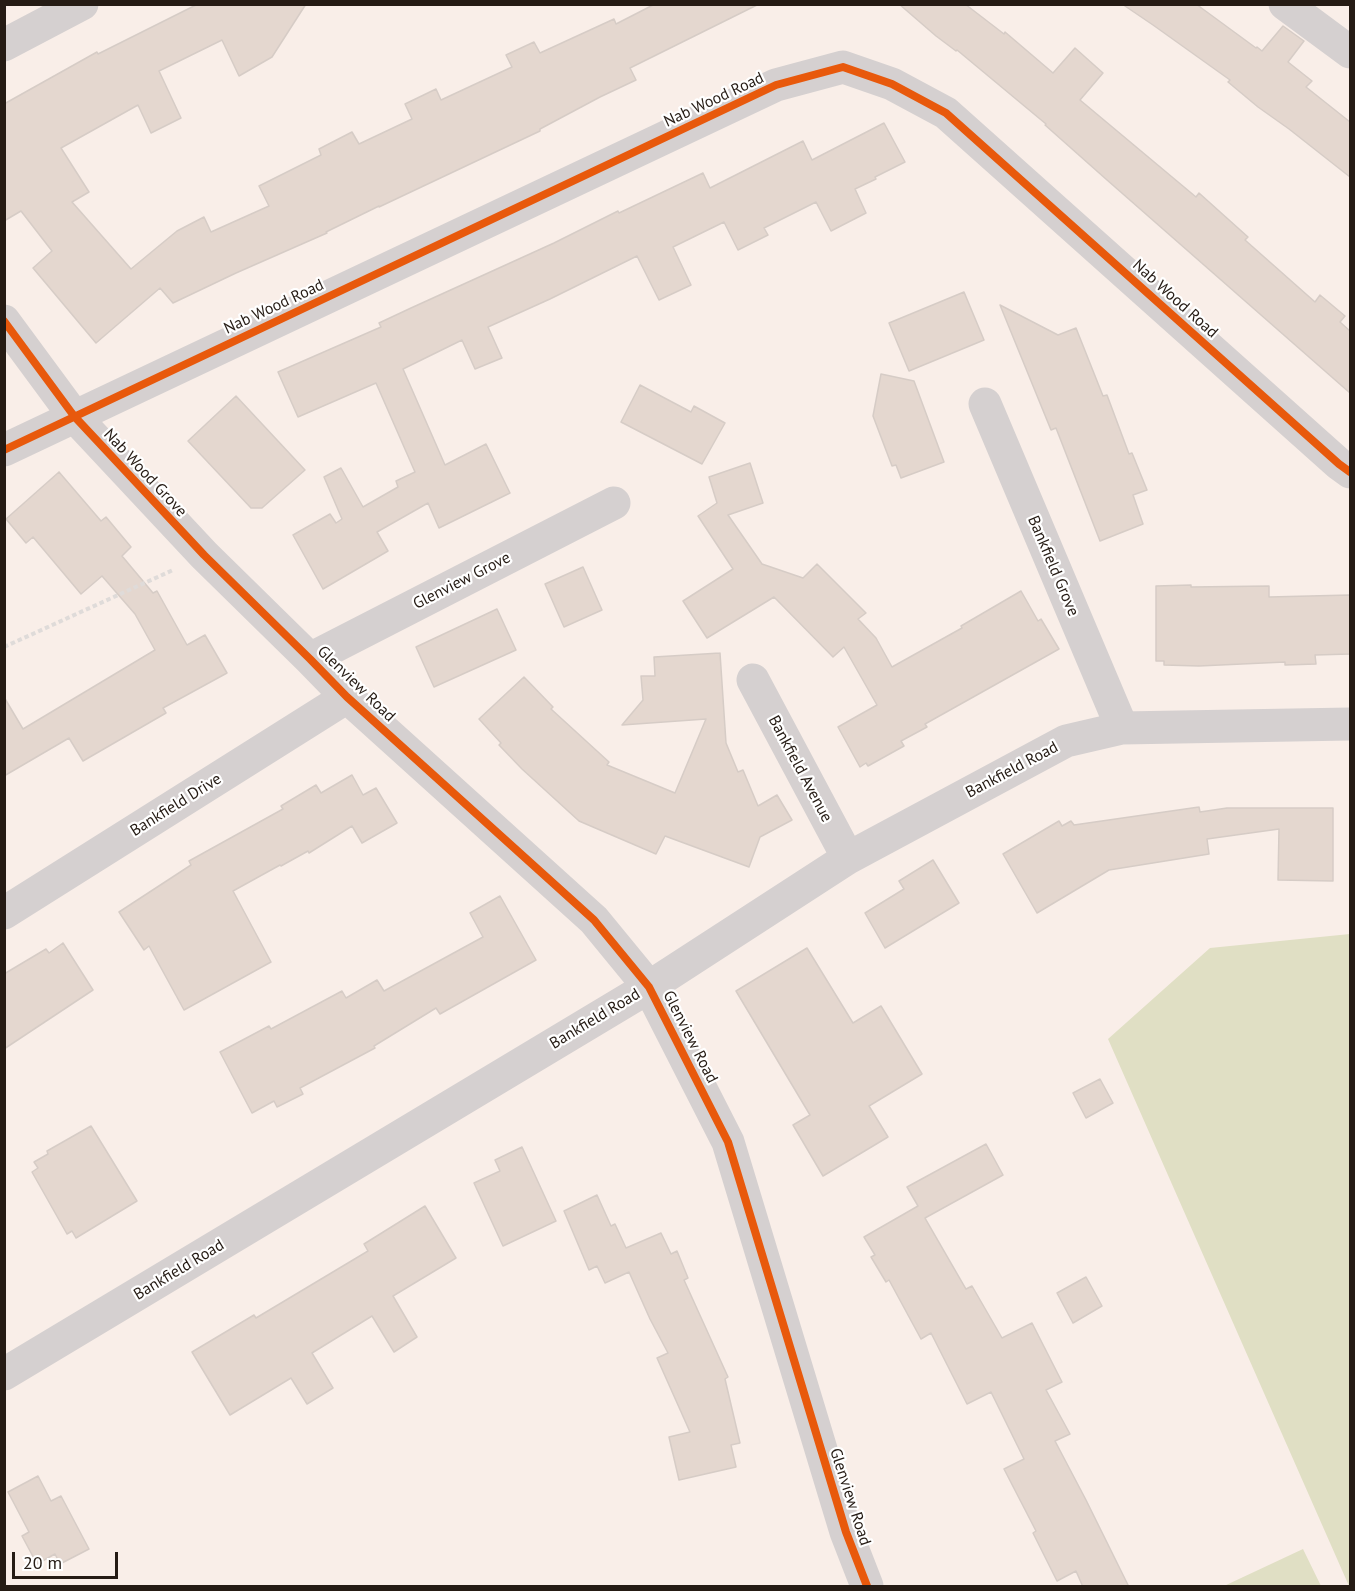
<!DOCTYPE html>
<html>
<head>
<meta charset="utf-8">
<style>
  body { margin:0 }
  #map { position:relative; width:1355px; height:1591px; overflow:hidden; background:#f9eee8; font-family:"PT Sans",sans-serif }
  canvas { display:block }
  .frame { position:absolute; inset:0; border:6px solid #251b14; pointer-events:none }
  .scale { position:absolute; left:12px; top:1552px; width:106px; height:27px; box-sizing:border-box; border:3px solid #251b14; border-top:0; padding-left:8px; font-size:18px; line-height:21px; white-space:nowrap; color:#251b14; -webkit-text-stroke:4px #fff; paint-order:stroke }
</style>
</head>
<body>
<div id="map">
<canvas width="1355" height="1591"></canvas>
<div class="frame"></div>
<div class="scale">20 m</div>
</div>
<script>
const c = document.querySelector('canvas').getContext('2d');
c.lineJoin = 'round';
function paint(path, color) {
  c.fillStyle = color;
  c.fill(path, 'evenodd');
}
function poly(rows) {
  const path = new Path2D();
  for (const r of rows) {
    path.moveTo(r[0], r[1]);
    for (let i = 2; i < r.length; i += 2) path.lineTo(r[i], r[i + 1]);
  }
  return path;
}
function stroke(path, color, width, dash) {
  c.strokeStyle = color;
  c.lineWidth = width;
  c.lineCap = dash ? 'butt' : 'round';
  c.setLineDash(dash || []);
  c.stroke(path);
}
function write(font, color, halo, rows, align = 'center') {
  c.font = font + ' "PT Sans",sans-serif';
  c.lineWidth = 4.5;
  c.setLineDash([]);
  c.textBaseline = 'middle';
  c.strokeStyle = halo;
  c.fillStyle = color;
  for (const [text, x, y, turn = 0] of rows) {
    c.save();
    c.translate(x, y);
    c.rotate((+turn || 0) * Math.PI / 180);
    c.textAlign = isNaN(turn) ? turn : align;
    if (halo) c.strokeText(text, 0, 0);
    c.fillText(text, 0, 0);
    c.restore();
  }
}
paint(poly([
  [1350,934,1350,1586,1349,1586,1108,1039,1210,948],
  [1303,1549,1321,1586,1224,1586]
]), '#e0dfc4');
const building = poly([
  [198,4,306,4,272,57,239,76,222,40,159,71,181,118,151,133,138,105,61,148,89,192,72,202,131,269,177,231,204,217,211,232,269,206,259,186,321,155,319,149,352,132,359,144,412,119,405,104,436,89,441,100,512,67,506,55,534,42,540,53,614,19,616,24,655,4,759,4,630,68,636,80,600,97,540,129,540,131,379,207,379,206,326,232,327,233,236,273,173,303,160,288,96,343,33,268,52,251,21,211,4,221,4,104,97,52,98,54,198,4],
  [899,4,965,4,1004,34,1005,32,1053,73,1075,48,1103,73,1080,100,1196,197,1199,193,1248,237,1245,240,1315,302,1320,295,1345,316,1340,322,1350,331,1350,393,1107,180,1045,125,1046,124,957,50,956,51,936,36,899,4],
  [1122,4,1196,4,1256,48,1257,47,1262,51,1283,26,1304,41,1288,62,1312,81,1306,87,1350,122,1350,177,1289,129,1258,107,1228,82,1230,80,1153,25,1122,4],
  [884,123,905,162,875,177,876,179,855,189,866,213,831,231,816,202,764,228,768,235,738,250,724,222,673,247,691,285,659,300,637,256,550,299,488,327,502,358,475,369,462,340,403,369,445,465,486,444,510,493,439,528,428,503,377,532,388,551,323,589,293,535,330,514,336,523,342,519,324,477,341,468,363,507,398,487,396,481,415,472,376,383,298,417,278,372,381,327,379,323,411,308,554,243,618,211,619,213,703,173,710,188,803,141,812,160,884,123],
  [964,292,984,340,909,371,889,323,964,292],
  [1000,305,1058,335,1076,328,1103,396,1107,395,1129,454,1132,453,1147,490,1133,495,1143,524,1100,541,1056,428,1051,430,1000,305],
  [881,374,914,381,944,462,901,478,896,465,892,466,873,416,881,374],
  [640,385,691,412,694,406,725,423,702,464,621,422,640,385],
  [236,396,305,470,262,508,251,508,188,441,236,396],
  [750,463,763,503,728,515,762,564,803,578,817,564,866,613,858,619,876,638,892,667,962,628,961,626,1021,591,1038,621,1041,619,1059,649,925,724,927,727,901,741,904,746,868,766,866,763,860,767,838,727,877,705,844,647,833,657,774,597,707,638,683,601,733,569,698,516,717,503,709,477,750,463],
  [59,472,101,521,106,517,131,547,122,556,153,593,157,591,187,645,205,635,227,673,163,708,166,713,83,761,69,738,4,776,4,697,23,729,155,650,135,614,102,576,81,594,33,537,26,543,6,519,59,472],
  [583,567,602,610,564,627,545,584,583,567],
  [1191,585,1191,587,1269,586,1269,597,1350,595,1350,654,1315,655,1316,664,1285,665,1285,662,1199,666,1164,665,1164,661,1156,661,1156,586,1191,585],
  [497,609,516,650,434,687,416,647,497,609],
  [720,653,726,743,738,772,743,770,758,806,777,795,792,820,760,837,749,867,665,836,656,854,579,821,522,769,499,745,501,743,479,719,524,677,553,707,551,709,609,762,607,765,675,793,706,719,622,725,643,700,641,676,655,676,654,657,720,653],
  [352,775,363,795,376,788,397,823,362,843,352,826,309,853,308,851,281,866,280,865,233,891,271,962,184,1010,149,946,144,950,119,912,191,865,189,861,283,809,281,806,316,785,321,793,352,775],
  [1199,807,1200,812,1227,808,1333,808,1333,881,1278,880,1279,829,1207,839,1209,854,1109,870,1037,913,1003,854,1059,821,1062,826,1071,821,1074,825,1199,807],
  [933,860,959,903,885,948,865,913,904,889,899,881,933,860],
  [500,896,536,960,440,1014,436,1008,374,1046,375,1048,300,1088,303,1094,277,1107,274,1101,252,1113,220,1052,269,1026,271,1029,342,991,346,998,377,980,384,991,483,937,470,913,500,896],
  [63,943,93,990,4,1049,4,974,46,949,49,953,63,943],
  [807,948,853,1023,881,1006,922,1074,869,1106,888,1137,823,1176,793,1125,810,1115,736,991,807,948],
  [1100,1079,1113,1103,1086,1118,1073,1093,1100,1079],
  [91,1126,137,1201,76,1238,72,1231,67,1234,32,1172,38,1168,34,1162,48,1154,47,1151,91,1126],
  [986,1144,1003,1175,925,1218,966,1289,972,1286,1002,1338,1032,1323,1062,1382,1046,1390,1070,1434,1055,1441,1086,1500,1129,1587,1083,1587,1076,1571,1057,1581,1033,1533,1036,1531,1004,1469,1024,1459,991,1392,967,1404,931,1333,921,1339,889,1280,886,1282,871,1257,875,1255,864,1237,918,1206,907,1187,986,1144],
  [522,1147,556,1221,503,1246,474,1183,500,1171,495,1160,522,1147],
  [597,1195,611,1226,615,1224,626,1248,661,1233,671,1254,677,1251,688,1278,684,1280,728,1377,725,1379,740,1443,731,1445,736,1467,679,1480,669,1437,690,1432,657,1358,668,1353,650,1319,629,1272,605,1283,597,1266,589,1270,564,1211,597,1195],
  [425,1206,456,1258,393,1296,417,1337,394,1352,372,1316,312,1353,333,1388,307,1404,291,1378,230,1415,192,1352,254,1315,256,1318,368,1251,364,1244,425,1206],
  [1086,1277,1102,1306,1073,1323,1057,1293,1086,1277],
  [38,1476,51,1501,61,1496,89,1549,60,1564,55,1554,37,1564,22,1536,29,1532,8,1492,38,1476]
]);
paint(building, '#e4d7cf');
stroke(building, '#d6ccc6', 1.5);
stroke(poly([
  [4,647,173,570]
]), '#dfdbd9', 4, [4.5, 3]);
stroke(poly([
  [1285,4,1350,52],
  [4,45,82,4],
  [4,321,74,416,204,555,310,659,347,697,594,920,649,987,728,1142,846,1532,867,1586],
  [985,404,1122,728],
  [4,450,776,85,843,67,892,84,946,113,1339,464,1350,472],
  [310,659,614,503],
  [753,680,848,858],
  [4,913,347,697],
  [4,1374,649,987,848,858,1066,741,1122,728,1350,724]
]), '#d5d0d0', 33);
stroke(poly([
  [4,321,74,416,204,555,310,659,347,697,594,920,649,987,728,1142,846,1532,867,1586],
  [4,450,776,85,843,67,892,84,946,113,1339,464,1350,472]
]), '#e8590c', 8);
write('16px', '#251b14', '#fff', [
  ["Nab Wood Road",714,100,-25],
  ["Nab Wood Road",1175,299,42],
  ["Nab Wood Road",274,307,-25],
  ["Nab Wood Grove",145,473,47],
  ["Bankfield Grove",1053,566,67],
  ["Glenview Grove",462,581,-27],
  ["Glenview Road",356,684,44],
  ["Bankfield Avenue",800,769,62],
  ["Bankfield Road",1012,770,-28],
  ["Bankfield Drive",176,805,-32],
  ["Bankfield Road",595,1019,-31],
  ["Glenview Road",690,1037,63],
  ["Bankfield Road",179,1270,-31],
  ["Glenview Road",850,1497,72]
]);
</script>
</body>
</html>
